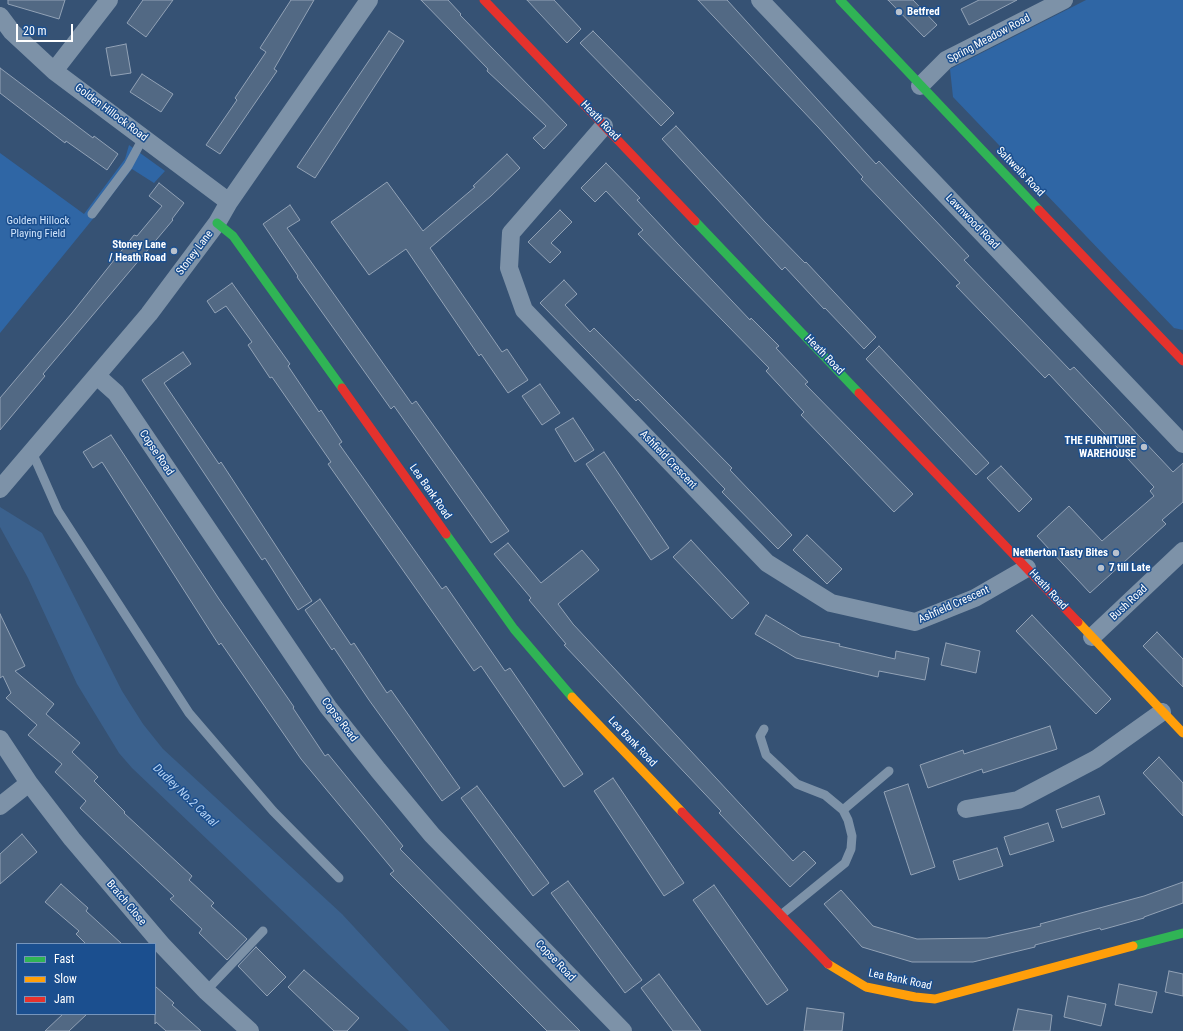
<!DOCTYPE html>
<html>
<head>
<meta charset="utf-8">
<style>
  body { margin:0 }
  #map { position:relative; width:1183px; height:1031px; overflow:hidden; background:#365274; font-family:"Roboto Condensed",sans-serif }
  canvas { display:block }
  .legend { position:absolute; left:16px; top:943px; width:140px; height:72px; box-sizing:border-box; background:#1b4f8f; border:1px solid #7695bc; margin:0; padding:5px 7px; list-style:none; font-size:12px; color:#fff }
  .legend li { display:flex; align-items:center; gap:8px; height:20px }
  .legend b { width:20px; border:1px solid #7695bc }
  .scale { position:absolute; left:16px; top:24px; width:57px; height:18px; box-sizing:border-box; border:2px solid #fff; border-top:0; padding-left:5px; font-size:12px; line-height:14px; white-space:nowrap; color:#fff; -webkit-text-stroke:3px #1b4f8f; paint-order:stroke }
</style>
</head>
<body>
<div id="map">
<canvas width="1183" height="1031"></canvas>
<ul class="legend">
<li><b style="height:5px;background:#30b455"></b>Fast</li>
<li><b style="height:5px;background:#ff9f0a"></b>Slow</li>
<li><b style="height:5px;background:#e5322d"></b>Jam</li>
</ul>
<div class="scale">20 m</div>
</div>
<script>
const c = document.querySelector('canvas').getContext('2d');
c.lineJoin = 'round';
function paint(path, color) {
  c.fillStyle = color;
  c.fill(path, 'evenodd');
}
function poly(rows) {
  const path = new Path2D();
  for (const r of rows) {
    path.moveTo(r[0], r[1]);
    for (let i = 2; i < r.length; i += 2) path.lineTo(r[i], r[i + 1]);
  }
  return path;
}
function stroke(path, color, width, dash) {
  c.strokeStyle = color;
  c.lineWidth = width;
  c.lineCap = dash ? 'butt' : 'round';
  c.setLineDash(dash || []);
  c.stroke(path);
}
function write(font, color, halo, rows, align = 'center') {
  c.font = font + ' "Roboto Condensed",sans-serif';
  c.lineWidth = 3;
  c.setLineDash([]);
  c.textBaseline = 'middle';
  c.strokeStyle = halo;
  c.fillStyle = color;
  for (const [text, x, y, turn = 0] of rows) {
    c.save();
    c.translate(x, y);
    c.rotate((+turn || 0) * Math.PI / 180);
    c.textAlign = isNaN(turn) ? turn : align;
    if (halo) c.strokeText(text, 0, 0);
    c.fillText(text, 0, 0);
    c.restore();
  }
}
paint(poly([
  [1086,0,1183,0,1183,330,1174,328,953,97,950,69],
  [129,145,165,171,154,183,132,169,92,220,0,333,0,153,84,214,125,159]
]), '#2f66a5');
paint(poly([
  [0,507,42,533,122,691,143,724,163,749,342,914,450,1031,409,1031,132,768,119,753,77,684,28,578,0,527]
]), '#3b618d');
const building = poly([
  [8,0,65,0,59,19,8,4,8,0],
  [143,0,173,0,146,37,127,23,143,0],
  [291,0,314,0,274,69,277,71,220,154,206,145,237,100,235,98,266,52,260,48,291,0],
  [421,0,448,0,461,14,460,15,567,125,544,149,533,138,546,126,487,71,488,69,421,0],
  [527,0,554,0,581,29,567,43,527,0],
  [698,0,727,0,876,164,879,161,969,256,964,260,1070,370,1074,367,1173,472,1183,463,1183,502,1162,520,1166,524,1090,593,1037,536,1069,506,1102,541,1154,496,1150,491,1154,487,1049,374,1045,378,956,286,960,283,861,179,863,177,818,127,698,0],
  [888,0,913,0,937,25,924,37,888,0],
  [979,0,1017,0,969,25,961,9,979,0],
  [389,31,404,41,315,178,297,167,389,31],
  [593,31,674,113,661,126,580,43,593,31],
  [126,44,131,73,111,76,106,48,126,44],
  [0,68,93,138,94,136,118,154,107,170,66,141,65,143,0,93,0,68],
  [142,74,173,94,161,112,130,92,142,74],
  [676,126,765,222,805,263,806,262,876,337,864,349,825,308,824,309,785,267,782,270,662,139,676,126],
  [507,154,520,168,491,196,430,248,502,352,507,349,528,380,508,393,481,354,479,356,406,249,369,275,331,222,387,182,423,231,475,187,473,186,507,154],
  [606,163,640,198,637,200,678,244,750,320,751,318,779,346,776,348,808,382,805,384,913,494,894,512,801,415,804,412,766,371,769,368,638,234,643,230,606,191,595,202,581,188,606,163],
  [159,183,184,203,172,219,173,220,43,374,45,376,0,430,0,398,72,313,134,235,137,236,162,206,149,196,159,183],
  [290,205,300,220,287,228,412,404,416,401,509,531,491,543,394,406,391,409,297,277,298,276,263,224,290,205],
  [560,210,572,222,551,243,561,252,550,263,528,242,560,210],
  [564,280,577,294,565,305,590,332,594,328,732,468,730,470,792,535,778,549,722,492,725,489,638,399,636,401,540,303,564,280],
  [232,283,290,364,288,366,319,412,321,410,342,442,339,444,442,589,446,586,505,671,510,668,583,774,564,787,481,666,474,671,328,464,331,462,272,377,270,378,248,345,252,342,226,306,215,313,207,301,232,283],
  [879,346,989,463,976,475,866,359,879,346],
  [183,352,191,364,164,383,219,464,221,462,312,601,298,610,265,558,262,560,142,380,183,352],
  [540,384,560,413,542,425,522,396,540,384],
  [573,418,594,450,575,462,555,429,573,418],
  [111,435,219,599,294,707,293,708,325,756,328,754,403,846,400,849,580,1031,547,1031,390,874,394,871,301,759,221,643,219,645,102,462,93,468,83,452,111,435],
  [604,452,669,548,651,560,586,464,604,452],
  [1001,466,1032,499,1019,512,987,478,1001,466],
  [807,535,842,569,827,584,793,550,807,535],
  [691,540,749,603,732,619,673,557,691,540],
  [508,543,541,583,582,550,599,570,558,604,573,624,612,666,793,861,804,851,816,863,790,887,719,813,721,811,564,645,566,644,529,600,531,598,494,554,508,543],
  [320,599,351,645,354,643,387,693,391,690,460,788,442,801,369,700,334,648,332,650,305,610,320,599],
  [0,614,25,666,15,671,54,704,46,714,80,743,72,752,98,777,94,781,125,812,124,813,192,876,189,880,214,903,211,906,247,939,227,960,199,933,202,929,170,899,174,896,80,808,86,801,55,772,62,764,28,735,37,725,6,698,11,693,3,676,0,678,0,614],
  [766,615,801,636,840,644,839,646,895,659,896,651,929,658,925,680,879,671,878,677,796,658,755,634,766,615],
  [1032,615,1111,699,1096,714,1016,631,1032,615],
  [1157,632,1183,659,1183,687,1143,646,1157,632],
  [946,643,980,651,976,673,941,665,946,643],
  [1050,726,1057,749,983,773,982,769,928,788,920,765,963,750,964,754,1050,726],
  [1159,757,1183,783,1183,816,1143,773,1159,757],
  [613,778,684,883,664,896,594,791,613,778],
  [908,784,935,867,911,875,884,792,908,784],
  [477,786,549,883,533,896,461,798,477,786],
  [1099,796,1105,814,1062,828,1056,810,1099,796],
  [1048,823,1054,841,1010,855,1004,837,1048,823],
  [22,834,37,852,0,884,0,854,22,834],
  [997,848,1003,866,959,880,953,861,997,848],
  [568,881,642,980,625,993,551,893,568,881],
  [1183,882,1183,903,1144,917,1144,918,1101,930,1100,928,1035,945,1035,947,973,962,912,962,862,947,824,904,841,890,873,926,917,939,987,938,1041,926,1040,924,1144,896,1183,882],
  [61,884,88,908,86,911,122,944,86,944,76,934,79,931,45,902,61,884],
  [714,885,788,990,767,1005,693,900,714,885],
  [256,947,286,977,267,996,238,966,256,947],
  [304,970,359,1018,347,1031,334,1031,288,987,304,970],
  [1169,971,1183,974,1183,996,1165,992,1169,971],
  [659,974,701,1031,673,1031,641,988,659,974],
  [1119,984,1157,992,1152,1013,1115,1005,1119,984],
  [155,986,174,1003,172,1005,201,1031,166,1031,156,1022,155,1024,155,986],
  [1068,996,1106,1004,1101,1026,1064,1017,1068,996],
  [807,1008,844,1013,842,1031,804,1031,807,1008],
  [1018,1009,1052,1015,1050,1031,1013,1031,1018,1009],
  [63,1014,87,1014,69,1031,45,1031,63,1014]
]);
paint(building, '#526984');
stroke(building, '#92a2b6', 1);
stroke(poly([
  [92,214,128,166,143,138],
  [32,452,58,511,189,713,273,811,339,878],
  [764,729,760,736,766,755,797,784,825,795,843,810,848,820,852,836,851,849,845,863,781,915],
  [843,810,889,771],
  [206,991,263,931]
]), '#7d92a8', 9);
stroke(poly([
  [760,0,1183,444],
  [0,16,12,32,54,71,229,202],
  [54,71,109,0],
  [920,86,946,60,1064,0],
  [604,126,511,233,509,268,524,310,767,563,831,603,915,622,975,598,1027,568],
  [97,376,116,393,328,707,378,770,432,835,623,1031],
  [0,489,149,314,217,223,229,202,369,0],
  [1092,637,1183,551],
  [0,739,29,783,72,839,163,946,206,991,250,1031],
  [0,806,29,783],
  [966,809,1018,800,1096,759,1162,712]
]), '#7d92a8', 18);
stroke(poly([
  [840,0,1039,210],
  [695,221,859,393],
  [217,223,233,236,342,388],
  [446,534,514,629,572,697],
  [1133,946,1183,933]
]), '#30b455', 9);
stroke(poly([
  [1078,622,1183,733],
  [572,697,682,812],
  [828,964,866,987,915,997,935,999,1133,946]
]), '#ff9f0a', 9);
stroke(poly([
  [484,0,695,221],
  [1039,210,1183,361],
  [342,388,446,534],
  [859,393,1078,622],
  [682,812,828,964]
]), '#e5322d', 9);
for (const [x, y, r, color] of [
  [899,12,4,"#b9c2ce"],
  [174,251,4,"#b9c2ce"],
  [1144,447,4,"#b9c2ce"],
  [1116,553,4,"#b9c2ce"],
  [1101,568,4,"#b9c2ce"]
]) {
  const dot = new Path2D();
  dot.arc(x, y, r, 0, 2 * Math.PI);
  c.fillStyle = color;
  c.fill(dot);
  stroke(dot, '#1b4f8f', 1.5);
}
write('bold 11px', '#fff', '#1b4f8f', [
  ["Betfred",907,12,"left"],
  ["Stoney Lane",166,245],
  ["/ Heath Road",166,258],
  ["THE FURNITURE",1136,441],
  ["WAREHOUSE",1136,454],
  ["Netherton Tasty Bites",1108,553],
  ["7 till Late",1109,568,"left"]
], 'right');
write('11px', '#fff', '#1b4f8f', [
  ["Spring Meadow Road",989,39,-28],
  ["Golden Hillock Road",111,113,37],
  ["Heath Road",600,121,46],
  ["Saltwells Road",1020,172,46],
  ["Lawnwood Road",972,222,46],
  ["Stoney Lane",195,253,-53],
  ["Heath Road",824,355,46],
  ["Copse Road",156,453,56],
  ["Ashfield Crescent",668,460,46],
  ["Lea Bank Road",430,492,55],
  ["Heath Road",1048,590,47],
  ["Bush Road",1129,603,-43],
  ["Ashfield Crescent",954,605,-24],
  ["Copse Road",339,720,53],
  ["Lea Bank Road",632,742,46],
  ["Bratch Close",126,903,50],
  ["Copse Road",555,961,46],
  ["Lea Bank Road",900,980,12]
]);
write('11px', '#cfe3fa', '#1b4f8f', [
  ["Golden Hillock",38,221],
  ["Playing Field",38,234]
]);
write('italic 12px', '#b5d3f5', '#1b4f8f', [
  ["Dudley No.2 Canal",185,796,44]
]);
</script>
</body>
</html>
